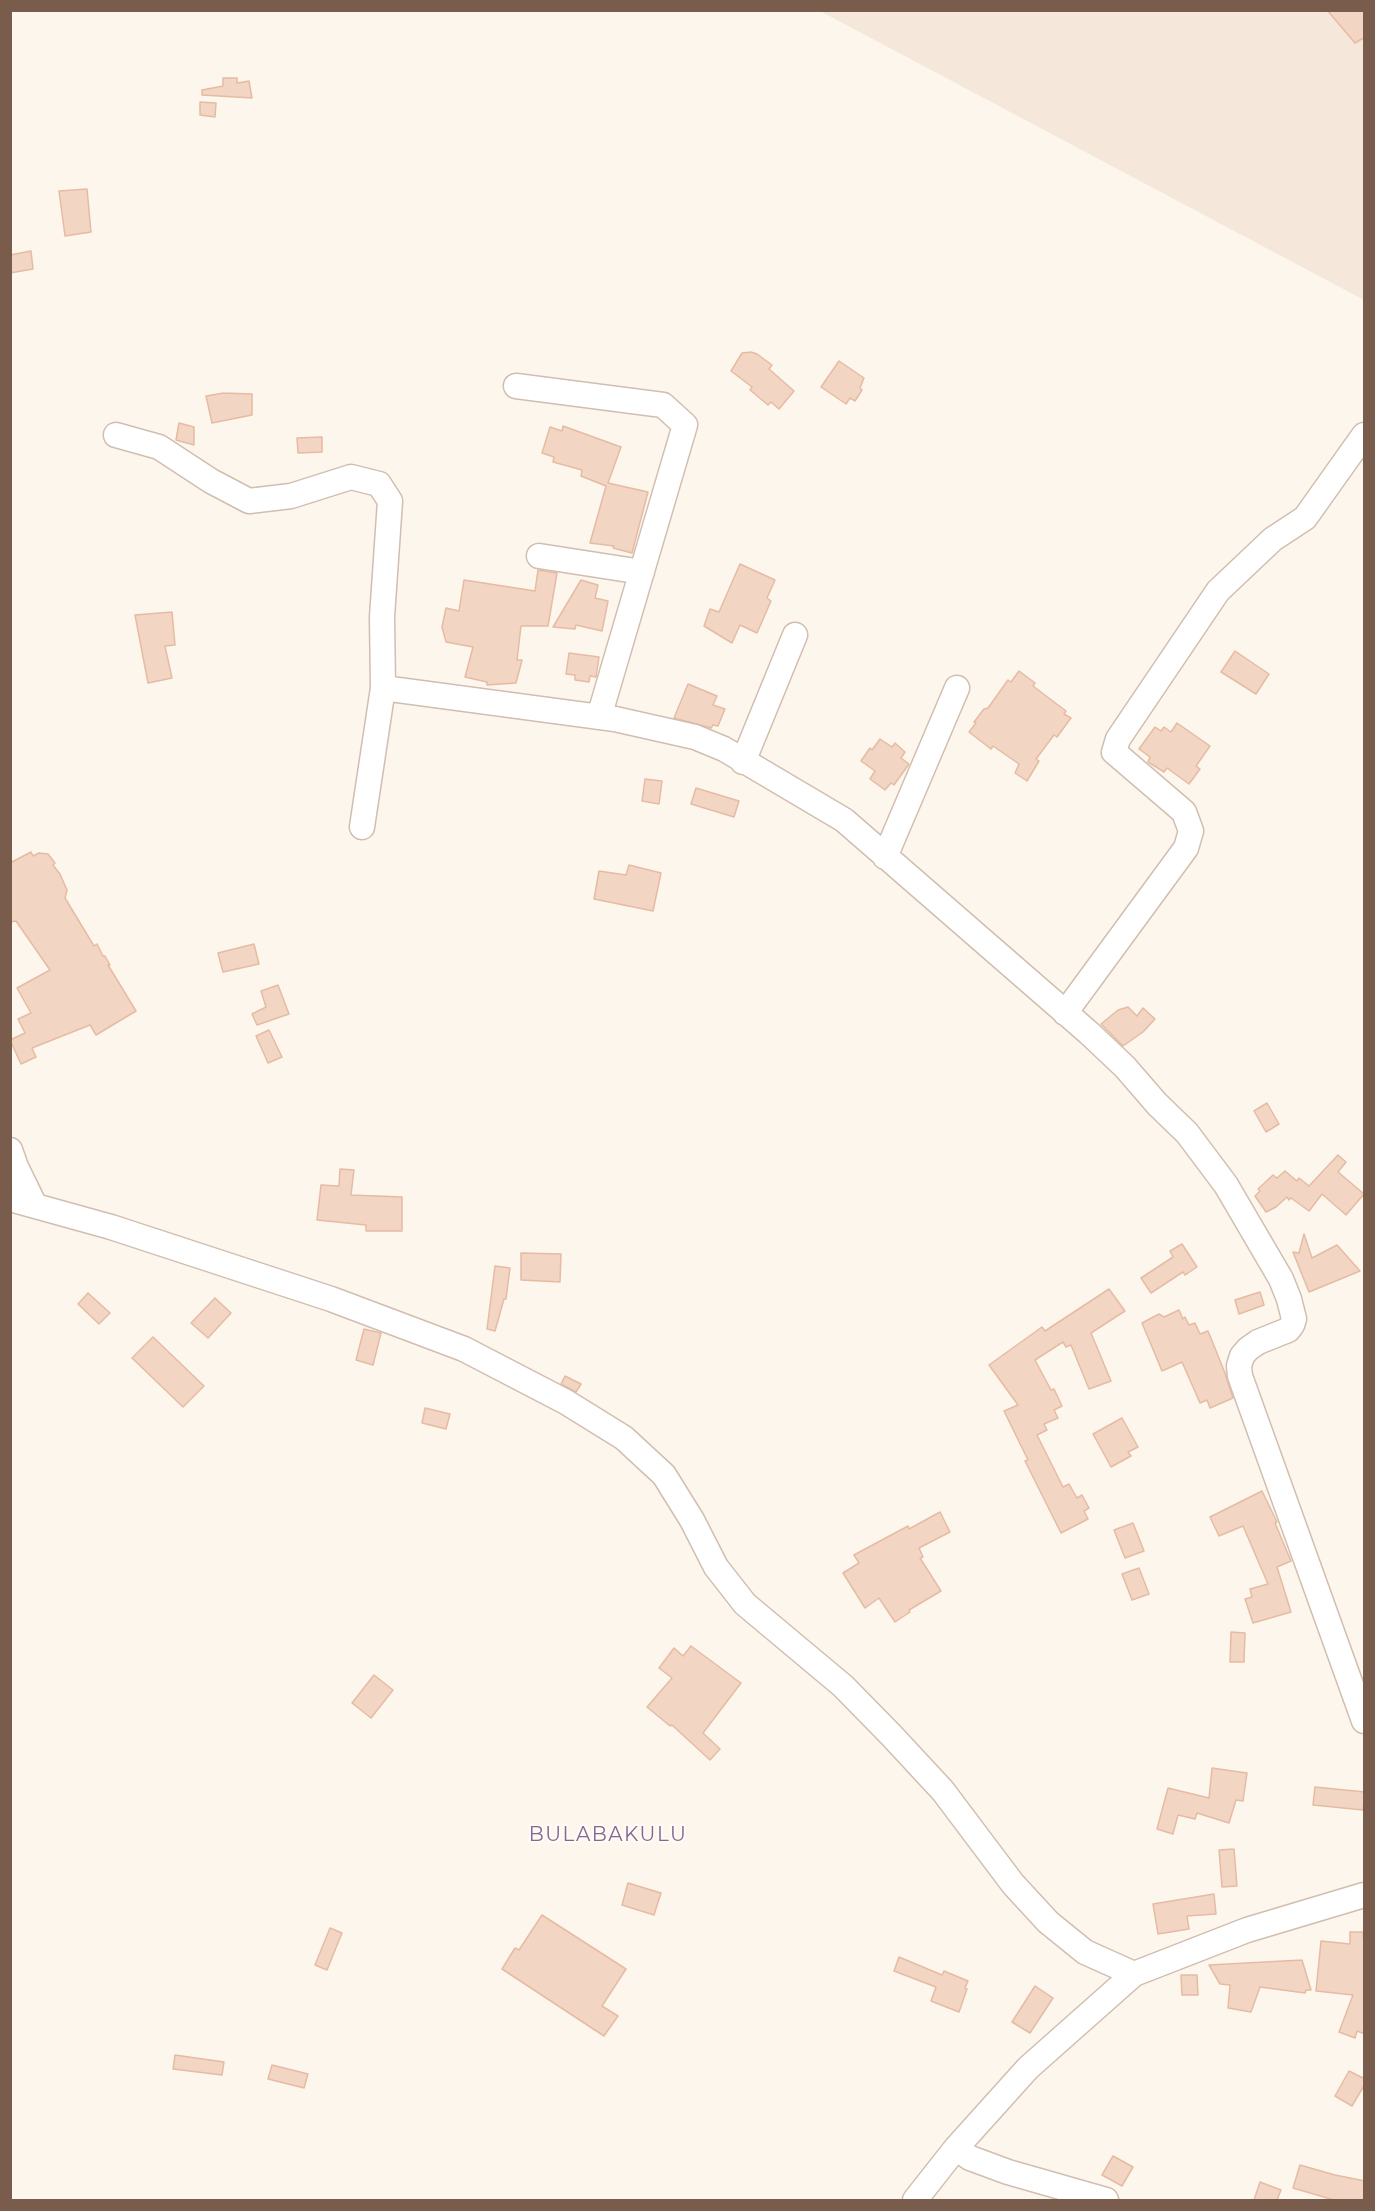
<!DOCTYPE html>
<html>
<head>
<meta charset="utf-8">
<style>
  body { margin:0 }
  #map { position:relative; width:1375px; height:2211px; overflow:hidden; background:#fdf6ec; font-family:Montserrat,sans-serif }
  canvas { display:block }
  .frame { position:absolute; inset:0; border:12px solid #7a5c4d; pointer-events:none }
</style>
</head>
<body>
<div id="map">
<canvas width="1375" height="2211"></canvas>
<div class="frame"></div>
</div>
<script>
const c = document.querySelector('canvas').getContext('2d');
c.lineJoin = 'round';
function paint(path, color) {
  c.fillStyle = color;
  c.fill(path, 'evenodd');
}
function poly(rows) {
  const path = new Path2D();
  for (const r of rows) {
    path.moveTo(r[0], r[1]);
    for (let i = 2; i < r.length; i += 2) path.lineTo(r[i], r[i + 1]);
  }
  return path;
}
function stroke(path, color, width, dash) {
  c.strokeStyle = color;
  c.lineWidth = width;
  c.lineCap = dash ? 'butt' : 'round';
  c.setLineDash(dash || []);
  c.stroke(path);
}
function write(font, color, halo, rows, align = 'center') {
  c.font = font + ' Montserrat,sans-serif';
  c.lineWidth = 4.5;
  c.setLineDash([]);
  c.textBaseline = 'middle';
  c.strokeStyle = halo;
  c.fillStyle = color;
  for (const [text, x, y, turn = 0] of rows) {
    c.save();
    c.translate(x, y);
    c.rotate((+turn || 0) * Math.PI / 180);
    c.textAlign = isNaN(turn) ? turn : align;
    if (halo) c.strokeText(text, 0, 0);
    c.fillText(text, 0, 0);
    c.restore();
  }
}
paint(poly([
  [820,11,1364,11,1364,300]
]), '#f5e8da');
const building = poly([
  [1327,10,1365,10,1365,37,1355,43,1327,10],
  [223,78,237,78,237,83,249,81,252,98,202,95,202,90,223,86,223,78],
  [200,102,216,103,215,117,200,115,200,102],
  [87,189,91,232,65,236,59,191,87,189],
  [31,251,33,269,10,273,10,255,31,251],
  [751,352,757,354,772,365,769,369,794,391,779,409,771,402,768,405,750,390,752,387,731,371,742,353,751,352],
  [839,361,864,378,860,388,862,390,855,401,850,398,846,404,821,387,839,361],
  [224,393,252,394,252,415,212,423,206,396,224,393],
  [179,423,194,427,194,445,176,440,179,423],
  [563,426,621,447,608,483,648,492,632,553,613,548,614,546,590,543,606,486,581,476,582,470,553,462,554,457,542,453,550,427,562,431,563,426],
  [322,437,322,452,298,453,297,438,322,437],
  [740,564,775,580,767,598,771,601,757,633,740,625,732,643,704,626,710,609,719,612,740,564],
  [538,570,557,573,548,626,521,626,517,660,522,660,516,683,487,685,487,682,465,677,473,647,446,642,442,627,446,608,459,611,464,580,535,591,538,570],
  [581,580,598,585,595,598,608,601,602,631,576,625,575,629,553,627,581,580],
  [172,612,175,645,165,646,172,678,148,683,135,615,172,612],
  [1235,651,1269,674,1256,694,1221,672,1235,651],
  [569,653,599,657,596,677,590,676,589,682,575,680,575,675,566,674,569,653],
  [1019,671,1035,683,1033,686,1066,711,1064,714,1071,718,1057,737,1054,735,1036,759,1039,761,1027,781,1015,773,1019,764,993,746,991,749,969,732,976,723,974,722,984,709,988,708,1008,680,1011,682,1019,671],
  [688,684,717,696,713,705,725,709,718,726,713,725,711,728,674,718,688,684],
  [1177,723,1210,746,1196,766,1200,769,1189,784,1167,768,1164,772,1148,762,1150,757,1139,749,1155,727,1161,731,1164,727,1171,732,1177,723],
  [880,739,892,747,895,743,905,752,901,758,909,764,894,785,891,783,885,790,870,779,875,771,861,761,870,748,872,750,880,739],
  [645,779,662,781,659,804,642,801,645,779],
  [696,788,739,801,734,817,691,804,696,788],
  [31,852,33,856,39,853,48,854,55,863,53,865,60,874,67,890,65,898,94,946,97,944,103,956,105,956,110,965,108,965,136,1011,96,1035,90,1025,32,1048,36,1057,21,1064,10,1040,25,1033,18,1019,31,1013,17,988,50,970,16,921,10,922,10,863,31,852],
  [629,865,661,873,653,911,594,899,599,871,626,875,629,865],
  [254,944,259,964,223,972,218,953,254,944],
  [278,985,289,1014,257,1025,252,1014,266,1007,261,991,278,985],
  [1128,1007,1137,1016,1143,1008,1155,1019,1143,1032,1123,1046,1101,1024,1118,1010,1128,1007],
  [269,1030,282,1057,268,1063,256,1036,269,1030],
  [1267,1103,1279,1124,1266,1132,1254,1111,1267,1103],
  [1338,1155,1346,1162,1338,1172,1364,1194,1346,1215,1322,1194,1309,1211,1291,1198,1289,1200,1287,1197,1276,1207,1266,1212,1255,1196,1260,1191,1258,1189,1273,1175,1277,1178,1285,1171,1297,1181,1299,1178,1309,1186,1338,1155],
  [340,1169,354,1170,351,1195,402,1197,402,1231,366,1231,366,1225,317,1220,321,1185,339,1186,340,1169],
  [1304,1234,1312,1258,1337,1245,1360,1271,1309,1292,1293,1252,1299,1253,1304,1234],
  [1182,1244,1197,1267,1185,1275,1183,1272,1151,1293,1141,1278,1173,1257,1170,1251,1182,1244],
  [521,1253,561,1254,560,1282,521,1280,521,1253],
  [495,1266,510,1268,506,1299,504,1299,495,1331,487,1329,495,1266],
  [1109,1289,1125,1311,1091,1333,1111,1381,1089,1389,1071,1345,1066,1347,1063,1342,1035,1360,1051,1390,1054,1389,1062,1406,1054,1410,1058,1418,1044,1424,1047,1430,1037,1435,1063,1487,1069,1484,1077,1498,1082,1495,1089,1508,1084,1511,1088,1519,1061,1533,1025,1461,1028,1460,1004,1411,1018,1405,989,1365,1042,1327,1045,1331,1109,1289],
  [1260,1292,1264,1305,1239,1314,1235,1300,1260,1292],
  [88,1293,110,1313,99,1324,78,1304,88,1293],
  [215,1298,231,1313,208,1338,191,1323,215,1298],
  [1179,1310,1183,1319,1185,1317,1189,1325,1195,1323,1200,1334,1208,1331,1225,1373,1233,1398,1210,1408,1207,1400,1200,1403,1182,1362,1162,1371,1142,1323,1159,1314,1164,1317,1179,1310],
  [364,1329,381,1333,373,1365,356,1360,364,1329],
  [153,1337,204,1386,183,1407,132,1358,153,1337],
  [565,1376,581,1384,576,1392,561,1384,565,1376],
  [425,1408,450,1414,446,1429,422,1423,425,1408],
  [1122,1418,1138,1447,1128,1452,1131,1456,1111,1467,1093,1434,1122,1418],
  [1262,1491,1277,1522,1275,1523,1291,1561,1277,1567,1291,1612,1253,1623,1245,1599,1252,1597,1250,1589,1268,1584,1243,1526,1219,1536,1210,1517,1262,1491],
  [940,1512,950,1532,919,1548,923,1557,920,1558,941,1591,909,1610,910,1612,895,1622,879,1598,865,1608,843,1573,859,1563,854,1555,908,1526,909,1529,940,1512],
  [1133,1523,1144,1551,1125,1558,1114,1530,1133,1523],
  [1139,1568,1149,1594,1132,1600,1122,1574,1139,1568],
  [1231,1632,1245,1633,1244,1662,1230,1662,1231,1632],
  [691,1646,741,1683,703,1733,720,1749,710,1760,672,1725,670,1726,647,1707,672,1678,659,1668,674,1648,683,1656,691,1646],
  [374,1675,393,1690,371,1718,352,1703,374,1675],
  [1212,1768,1247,1773,1243,1801,1236,1800,1229,1823,1197,1813,1195,1819,1178,1815,1173,1834,1157,1829,1168,1788,1209,1798,1212,1768],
  [1315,1787,1365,1792,1363,1810,1313,1805,1315,1787],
  [1234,1849,1237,1886,1222,1887,1219,1850,1234,1849],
  [628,1883,661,1893,654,1915,622,1905,628,1883],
  [1214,1894,1216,1914,1187,1916,1189,1929,1158,1934,1153,1904,1214,1894],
  [542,1915,626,1969,602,2006,618,2016,604,2036,502,1969,515,1948,519,1950,542,1915],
  [330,1928,342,1933,327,1970,315,1965,330,1928],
  [1350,1932,1363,1932,1365,1958,1365,2034,1357,2031,1355,2038,1339,2032,1353,1995,1316,1991,1321,1941,1350,1944,1350,1932],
  [899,1957,942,1975,944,1971,968,1981,965,1988,967,1989,959,2012,931,2001,936,1987,894,1971,899,1957],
  [1302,1960,1311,1990,1306,1990,1305,1993,1260,1987,1251,2012,1228,2008,1230,1985,1220,1984,1209,1965,1302,1960],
  [1181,1975,1197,1975,1198,1995,1182,1995,1181,1975],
  [1035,1986,1053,1998,1030,2033,1012,2022,1035,1986],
  [175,2055,224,2062,222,2075,173,2069,175,2055],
  [272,2065,308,2074,304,2088,268,2079,272,2065],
  [1349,2071,1365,2079,1365,2084,1352,2106,1335,2096,1349,2071],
  [1113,2156,1133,2167,1122,2186,1102,2175,1113,2156],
  [1300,2165,1335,2175,1365,2181,1365,2200,1334,2200,1293,2188,1300,2165],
  [1260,2182,1281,2190,1277,2200,1254,2200,1260,2182]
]);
paint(building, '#f3d5c3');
stroke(building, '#e6bba3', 1.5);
const minor = poly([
  [516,386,663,405,685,425,599,717],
  [116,435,159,447,211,481,249,501,291,496,351,477,379,484,390,501,382,617,383,688,362,827],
  [539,556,642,572],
  [383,688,615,719,695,737,724,749,844,820,1089,1033,1125,1067,1157,1104,1187,1133,1226,1185,1281,1279,1289,1299,1294,1319,1292,1325,1288,1330,1258,1342,1248,1349,1242,1356,1239,1366,1240,1376,1364,1721],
  [743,762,795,635],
  [885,857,957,688],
  [1065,1013,1186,848,1191,831,1184,812,1114,752,1118,739,1218,591,1273,539,1305,518,1364,435],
  [10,1150,16,1167,35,1206],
  [10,1199,111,1227,331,1299,464,1349,566,1402,624,1438,664,1475,692,1520,716,1567,745,1604,843,1686,892,1736,943,1791,1013,1884,1048,1922,1085,1952,1134,1974],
  [956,2148,970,2158,1008,2172,1106,2200],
  [915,2200,956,2148,1028,2068,1134,1974,1247,1930,1364,1895]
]);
stroke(minor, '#d1beb0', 27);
stroke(minor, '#fff', 24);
c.letterSpacing = '1.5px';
write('20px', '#846695', '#fffaf3', [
  ["BULABAKULU",608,1835]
]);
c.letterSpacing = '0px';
</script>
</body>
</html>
